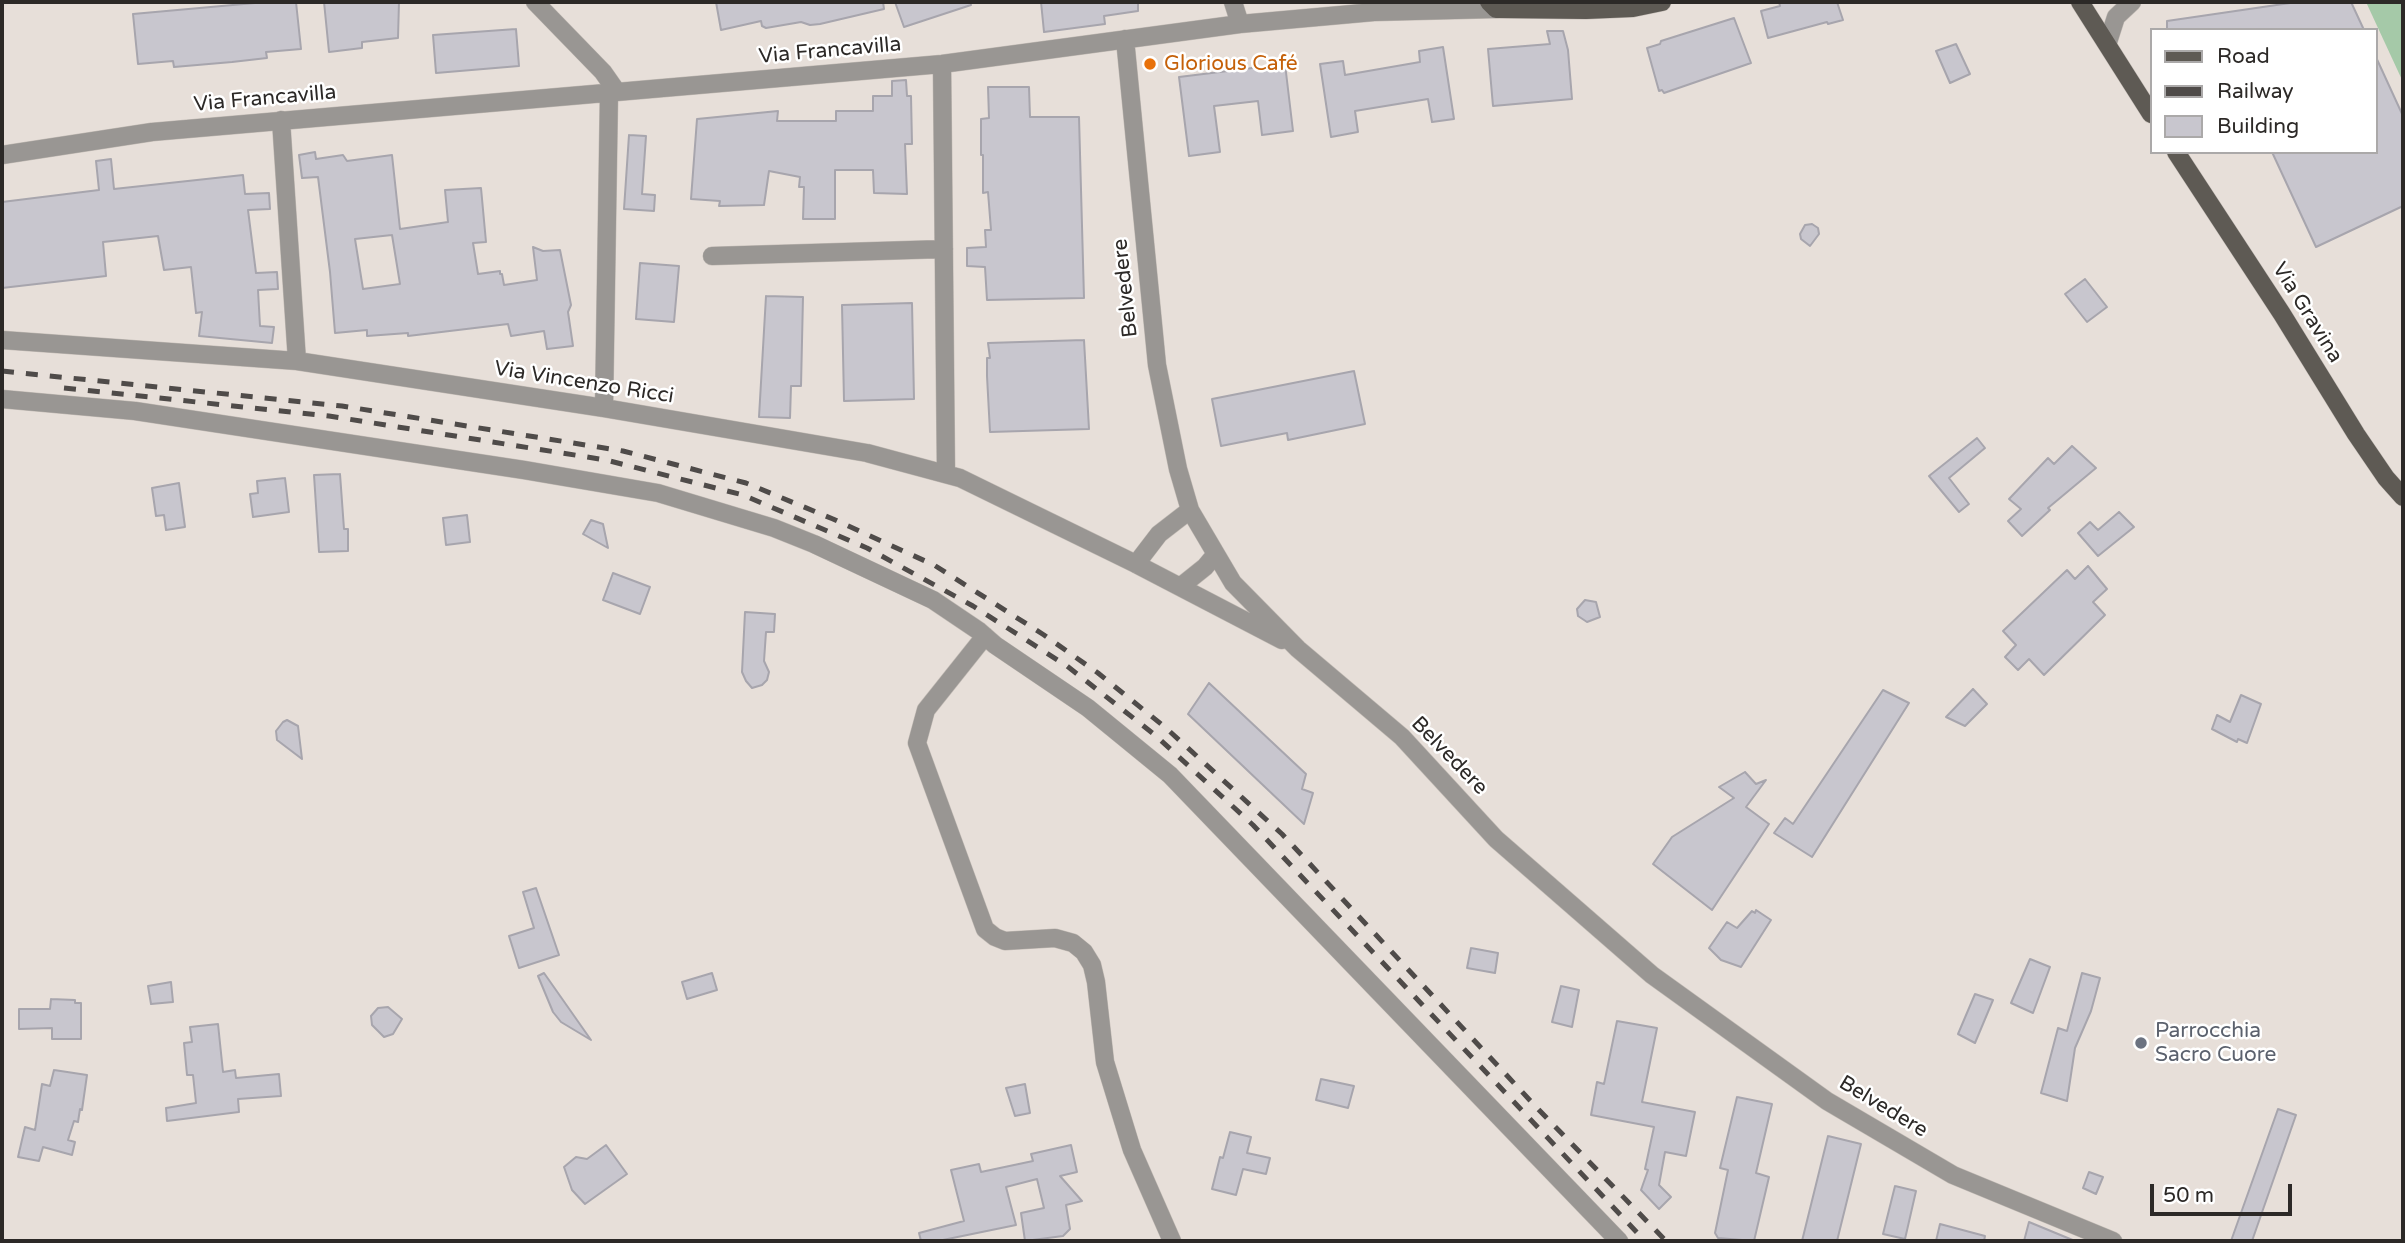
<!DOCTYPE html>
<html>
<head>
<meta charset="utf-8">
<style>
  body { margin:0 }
  #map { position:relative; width:2405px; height:1243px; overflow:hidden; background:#e7dfd9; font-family:"Varela Round",sans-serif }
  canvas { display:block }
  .frame { position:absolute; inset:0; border:4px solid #2c2927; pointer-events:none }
  .legend { position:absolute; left:2150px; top:28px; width:228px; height:126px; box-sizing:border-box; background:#fff; border:2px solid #aba9a9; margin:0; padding:9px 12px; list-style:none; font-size:21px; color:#2c2927 }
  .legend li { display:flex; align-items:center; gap:14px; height:35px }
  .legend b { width:35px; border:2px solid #aba9a9 }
  .scale { position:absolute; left:2150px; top:1184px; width:142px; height:32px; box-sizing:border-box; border:4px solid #2c2927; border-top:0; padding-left:9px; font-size:21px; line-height:24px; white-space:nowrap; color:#2c2927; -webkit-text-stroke:5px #fff; paint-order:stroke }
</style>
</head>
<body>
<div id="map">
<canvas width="2405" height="1243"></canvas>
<div class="frame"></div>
<ul class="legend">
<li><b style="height:9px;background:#5e5a54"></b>Road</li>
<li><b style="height:9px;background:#4f4b49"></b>Railway</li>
<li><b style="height:19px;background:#c8c6ce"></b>Building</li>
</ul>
<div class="scale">50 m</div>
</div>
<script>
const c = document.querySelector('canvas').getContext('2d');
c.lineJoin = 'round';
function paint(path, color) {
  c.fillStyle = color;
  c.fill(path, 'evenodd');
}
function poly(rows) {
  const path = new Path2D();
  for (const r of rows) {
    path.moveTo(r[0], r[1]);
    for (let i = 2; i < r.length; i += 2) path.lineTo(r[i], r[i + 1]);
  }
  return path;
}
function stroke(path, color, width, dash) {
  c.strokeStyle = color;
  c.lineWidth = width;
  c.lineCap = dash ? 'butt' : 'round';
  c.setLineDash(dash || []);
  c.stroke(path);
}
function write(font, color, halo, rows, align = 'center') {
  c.font = font + ' "Varela Round",sans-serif';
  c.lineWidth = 5;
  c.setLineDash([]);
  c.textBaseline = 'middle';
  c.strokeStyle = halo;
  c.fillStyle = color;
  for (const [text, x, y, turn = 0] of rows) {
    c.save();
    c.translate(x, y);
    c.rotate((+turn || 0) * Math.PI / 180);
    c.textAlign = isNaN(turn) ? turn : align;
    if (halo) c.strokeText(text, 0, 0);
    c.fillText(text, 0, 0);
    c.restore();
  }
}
paint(poly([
  [2366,2,2403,2,2403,82]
]), '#a5c9a8');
const building = poly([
  [266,2,296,2,301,49,266,52,267,58,232,62,174,67,173,61,138,64,133,14,266,2],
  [324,2,399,2,398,38,362,42,362,48,329,52,324,2],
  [716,2,883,2,884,9,820,24,810,25,801,22,766,28,762,26,761,21,721,30,716,2],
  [895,2,970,2,971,5,904,27,895,2],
  [1041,2,1138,2,1138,11,1104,16,1105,24,1044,32,1041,2],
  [1779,2,1837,2,1843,20,1828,24,1827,22,1768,38,1761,11,1780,6,1779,2],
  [2297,2,2351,2,2364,30,2167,30,2167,21,2297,2],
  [1734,18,1751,63,1664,93,1662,90,1659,91,1647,48,1660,44,1661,41,1734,18],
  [516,29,519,66,436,73,433,35,516,29],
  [1547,31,1563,31,1568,50,1572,99,1493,106,1488,49,1550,44,1547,31],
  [1956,44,1970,74,1950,83,1936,51,1956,44],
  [1443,47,1454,119,1432,122,1428,99,1355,111,1358,132,1331,137,1320,64,1343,61,1345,75,1420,62,1419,51,1443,47],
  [2375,55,2403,116,2403,206,2316,247,2272,152,2375,152,2375,55],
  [1285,64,1293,131,1262,135,1258,101,1214,106,1220,152,1189,156,1179,77,1285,64],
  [906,80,907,96,911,96,912,144,905,144,907,194,874,193,873,170,835,170,835,219,803,219,804,187,799,187,800,177,769,171,764,205,719,206,720,201,691,199,697,119,778,111,777,121,836,121,836,111,873,111,873,96,892,96,892,81,906,80],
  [988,87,1029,87,1030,117,1079,117,1084,298,987,300,985,267,967,266,967,248,986,247,985,230,991,230,988,192,983,193,983,155,981,155,981,119,989,118,988,87],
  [629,135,646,136,642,194,655,195,654,211,624,209,629,135],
  [315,152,316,159,343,155,347,161,392,155,400,229,448,222,445,190,481,188,486,242,473,243,478,274,500,271,500,274,502,274,504,285,537,280,533,247,543,251,560,250,571,305,568,312,573,346,547,349,544,331,511,336,508,324,408,336,408,333,367,336,367,330,335,333,330,272,318,177,302,178,299,155,315,152],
  [392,235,400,284,363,289,355,239,392,235],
  [111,159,114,189,243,175,245,194,269,193,270,209,248,210,256,273,277,272,278,289,258,290,260,326,274,327,272,343,199,336,202,312,196,313,191,267,164,270,158,236,103,242,106,276,2,288,2,202,99,190,96,161,111,159],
  [1812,224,1818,228,1819,234,1810,246,1801,239,1800,234,1805,225,1812,224],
  [640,263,679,266,674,322,636,319,640,263],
  [2085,279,2107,307,2087,322,2065,294,2085,279],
  [766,296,803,297,801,386,791,386,790,418,759,417,766,296],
  [912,303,914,399,844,401,842,305,912,303],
  [1084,340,1089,429,990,432,987,376,987,358,990,358,988,343,1084,340],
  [1354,371,1365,424,1288,440,1287,433,1221,446,1212,399,1354,371],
  [1977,438,1985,448,1949,478,1969,504,1959,512,1929,476,1977,438],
  [2072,446,2096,468,2048,508,2050,510,2022,536,2008,521,2021,509,2009,499,2048,458,2054,464,2072,446],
  [340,474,344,529,348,529,348,551,319,552,314,475,340,474],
  [285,478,289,512,253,517,250,494,258,493,257,481,285,478],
  [179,483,185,527,166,530,164,515,156,516,152,488,179,483],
  [2119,512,2134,527,2098,556,2078,533,2090,522,2098,530,2119,512],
  [467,515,470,542,446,545,443,518,467,515],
  [591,520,603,524,608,548,583,534,591,520],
  [2088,566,2107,589,2093,602,2105,615,2044,675,2029,659,2018,670,2005,657,2016,645,2003,631,2067,570,2075,579,2088,566],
  [613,573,650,587,640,614,603,600,613,573],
  [1585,600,1596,602,1600,617,1587,622,1578,616,1577,609,1585,600],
  [745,612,775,614,774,632,766,632,764,661,769,672,767,680,762,685,752,688,746,681,742,672,745,612],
  [1209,683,1306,774,1302,789,1313,793,1304,824,1188,714,1209,683],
  [1973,689,1987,704,1965,726,1946,717,1973,689],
  [1883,690,1909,703,1812,857,1774,833,1785,818,1793,824,1883,690],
  [2241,695,2261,704,2247,743,2238,739,2237,742,2212,729,2217,715,2230,722,2241,695],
  [287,720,298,726,302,759,277,740,276,731,283,722,287,720],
  [1745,772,1756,784,1766,780,1746,807,1769,824,1712,910,1653,864,1672,837,1734,798,1719,787,1745,772],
  [536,888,559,955,519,968,509,936,534,928,523,892,536,888],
  [1756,910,1771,920,1741,967,1721,960,1709,948,1727,922,1737,928,1752,911,1755,913,1756,910],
  [1471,948,1498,953,1495,973,1467,968,1471,948],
  [2030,959,2050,967,2033,1013,2011,1003,2030,959],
  [544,973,591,1040,561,1022,553,1012,538,976,544,973],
  [712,973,717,990,687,999,682,982,712,973],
  [2082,973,2100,978,2091,1011,2075,1048,2067,1101,2041,1093,2058,1028,2067,1031,2082,973],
  [171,982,173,1002,151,1004,148,986,171,982],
  [1561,986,1579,990,1572,1027,1552,1022,1561,986],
  [1975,994,1993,1000,1975,1043,1958,1034,1975,994],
  [51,999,75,1000,75,1003,81,1003,81,1039,52,1039,52,1028,19,1029,19,1009,50,1009,51,999],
  [388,1007,402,1019,393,1034,384,1037,372,1025,371,1016,378,1008,388,1007],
  [1617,1021,1657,1028,1642,1102,1695,1112,1686,1156,1665,1152,1659,1185,1671,1197,1659,1209,1641,1190,1648,1170,1645,1169,1654,1127,1591,1115,1597,1082,1604,1084,1617,1021],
  [218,1024,223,1072,235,1070,236,1078,279,1074,281,1096,238,1099,239,1112,167,1121,166,1108,196,1103,193,1075,187,1075,184,1043,192,1042,190,1027,218,1024],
  [54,1070,87,1075,82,1110,80,1109,78,1122,74,1121,68,1140,75,1142,72,1155,43,1147,39,1161,18,1157,25,1127,35,1130,42,1084,50,1086,54,1070],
  [1321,1079,1354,1086,1348,1108,1316,1100,1321,1079],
  [1025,1084,1030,1113,1015,1116,1006,1088,1025,1084],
  [1737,1097,1772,1104,1756,1173,1769,1177,1754,1241,1718,1238,1715,1233,1728,1170,1720,1168,1737,1097],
  [2278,1109,2296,1115,2252,1241,2231,1241,2278,1109],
  [1230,1132,1251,1137,1247,1153,1270,1158,1266,1174,1243,1169,1236,1195,1212,1189,1220,1157,1223,1158,1230,1132],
  [1828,1136,1861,1144,1837,1241,1802,1241,1828,1136],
  [606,1145,627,1174,585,1204,572,1190,564,1167,576,1157,587,1159,606,1145],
  [1071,1145,1077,1172,1060,1176,1082,1201,1066,1205,1070,1229,1063,1236,1025,1241,1021,1213,1044,1208,1037,1179,1006,1187,1016,1225,938,1241,921,1241,919,1233,964,1221,951,1170,979,1164,981,1172,1033,1161,1031,1154,1071,1145],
  [2089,1172,2103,1177,2096,1194,2083,1188,2089,1172],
  [1895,1186,1916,1191,1905,1239,1883,1234,1895,1186],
  [2029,1222,2075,1241,2024,1241,2029,1222],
  [1940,1224,1985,1236,1984,1241,1936,1241,1940,1224]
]);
paint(building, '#c8c6ce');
stroke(building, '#a7a5ad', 2);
const minor = poly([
  [535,2,603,72,617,92],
  [1233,2,1240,24],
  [1125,39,1157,365,1178,469,1190,510,1233,583,1298,649,1402,737,1496,839,1652,975,1827,1101,1953,1175,2113,1241],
  [2108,42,2116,17,2132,2],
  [942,64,946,474],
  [281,120,297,361],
  [2,155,152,132,942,64,1240,24,1374,12,1496,9,1502,2],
  [712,256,944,249],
  [2,340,297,361,604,408,867,453,960,478,1136,564,1282,640],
  [2,399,135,411,524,470,658,493,774,528,814,544,933,600,979,631,995,645,1088,708,1170,775,1619,1241],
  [604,408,609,93],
  [1136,564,1159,534,1190,510],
  [1180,587,1205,567,1215,555],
  [985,636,926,710,917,743,985,929,995,937,1005,941,1055,938,1073,943,1084,952,1092,965,1096,982,1105,1062,1132,1150,1172,1241]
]);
const major = poly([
  [1489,2,1496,9,1586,10,1633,8,1662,2],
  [2080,2,2151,114],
  [2176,152,2282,314,2356,434,2386,478,2403,497]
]);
stroke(minor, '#c2bbb5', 19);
stroke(major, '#c2bbb5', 19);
stroke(minor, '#999693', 18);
stroke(major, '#5e5a54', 18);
stroke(poly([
  [2,371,342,406,623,451,746,483,833,519,934,565,1044,635,1098,673,1166,728,1282,834,1539,1110,1666,1241],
  [64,388,329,416,606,460,743,495,867,548,973,606,1067,666,1155,735,1253,825,1645,1241]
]), '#4f4b49', 5, [12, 12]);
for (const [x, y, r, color] of [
  [1150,64,7,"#e8710a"],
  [2141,1043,7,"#6b7280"]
]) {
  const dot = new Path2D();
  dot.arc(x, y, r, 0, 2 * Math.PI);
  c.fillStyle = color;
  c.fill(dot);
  stroke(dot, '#fff', 2.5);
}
write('21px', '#2c2927', '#fff', [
  ["Via Francavilla",830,51,-5],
  ["Via Francavilla",265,99,-5],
  ["Belvedere",1126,288,-96],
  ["Via Gravina",2307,313,58],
  ["Via Vincenzo Ricci",584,383,9],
  ["Belvedere",1449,756,46],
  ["Belvedere",1883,1107,31]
]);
write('21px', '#c56008', '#fff', [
  ["Glorious Café",1164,64]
], 'left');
write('21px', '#5b616d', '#fff', [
  ["Parrocchia",2155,1031],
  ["Sacro Cuore",2155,1055]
], 'left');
</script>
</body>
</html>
